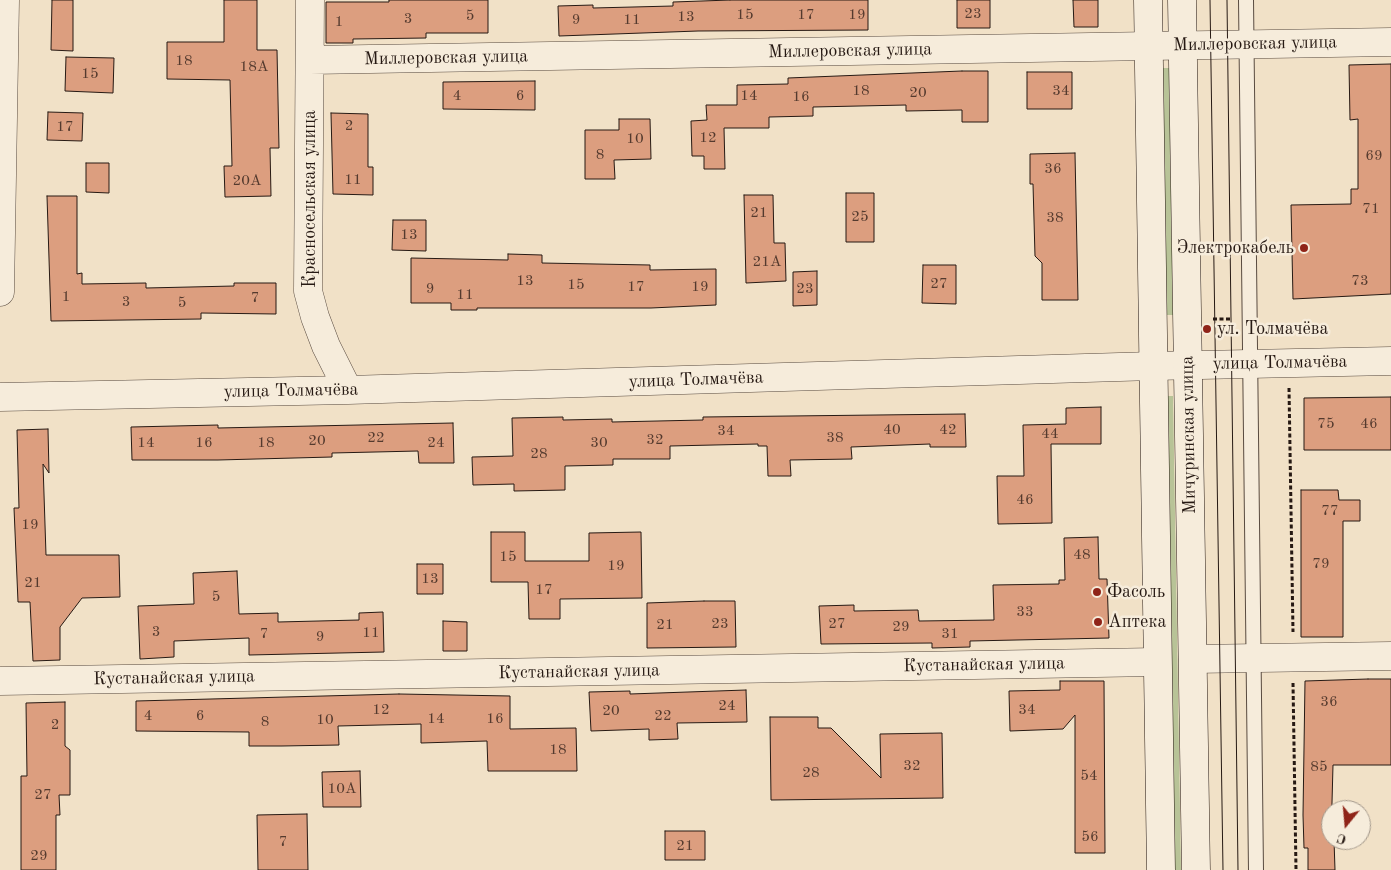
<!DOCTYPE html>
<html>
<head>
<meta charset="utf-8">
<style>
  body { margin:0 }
  #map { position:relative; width:1391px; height:870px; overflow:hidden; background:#f1e1c7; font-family:"Old Standard TT",serif }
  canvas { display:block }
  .north { position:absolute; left:1321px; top:800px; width:50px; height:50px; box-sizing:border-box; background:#f6ecdb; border:1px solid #a3988b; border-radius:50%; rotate:197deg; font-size:14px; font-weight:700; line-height:20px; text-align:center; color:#261913 }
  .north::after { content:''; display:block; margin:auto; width:18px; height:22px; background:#8f2418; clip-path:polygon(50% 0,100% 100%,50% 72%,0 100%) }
</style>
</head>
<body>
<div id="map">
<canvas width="1391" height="870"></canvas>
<div class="north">С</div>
</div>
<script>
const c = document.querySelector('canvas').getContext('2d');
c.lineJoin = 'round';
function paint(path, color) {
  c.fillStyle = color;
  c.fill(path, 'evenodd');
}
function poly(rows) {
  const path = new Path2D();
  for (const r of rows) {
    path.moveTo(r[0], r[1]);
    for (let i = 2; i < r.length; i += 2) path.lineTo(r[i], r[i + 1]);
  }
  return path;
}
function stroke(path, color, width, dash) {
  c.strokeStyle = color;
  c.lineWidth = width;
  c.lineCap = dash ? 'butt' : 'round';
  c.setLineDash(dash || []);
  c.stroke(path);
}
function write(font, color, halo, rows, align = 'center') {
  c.font = font + ' "Old Standard TT",serif';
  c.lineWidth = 5;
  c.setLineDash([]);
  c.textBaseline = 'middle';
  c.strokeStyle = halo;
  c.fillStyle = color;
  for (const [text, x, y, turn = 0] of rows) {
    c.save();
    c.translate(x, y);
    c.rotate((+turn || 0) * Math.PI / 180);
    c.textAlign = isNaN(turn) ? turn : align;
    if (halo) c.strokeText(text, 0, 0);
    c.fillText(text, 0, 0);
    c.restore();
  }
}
paint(poly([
  [1162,68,1169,68,1173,315,1166,315],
  [1167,396,1173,396,1181,870,1174,870]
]), '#b8c397');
const building = poly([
  [52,0,73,0,73,51,51,50,52,0],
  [224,0,257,0,257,50,277,50,279,148,270,148,271,196,225,197,224,166,232,166,230,80,167,79,167,42,224,42,224,0],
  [389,0,488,0,488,33,426,33,426,38,353,39,353,43,326,43,326,2,389,2,389,0],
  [730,0,868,0,868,30,698,31,559,36,558,6,593,5,593,8,673,6,673,2,730,0],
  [957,0,990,0,990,28,957,28,957,0],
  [1073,0,1098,0,1098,27,1074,27,1073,0],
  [66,57,114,58,113,93,65,91,66,57],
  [1391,64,1391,294,1293,299,1291,205,1351,204,1351,189,1358,189,1358,119,1350,120,1349,65,1391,64],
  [962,71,988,71,988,122,962,122,962,110,906,111,906,105,813,107,813,116,769,117,769,128,724,128,725,169,704,169,704,156,692,156,691,121,707,120,706,105,737,105,737,85,788,84,788,78,962,71],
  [1027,72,1072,72,1072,109,1027,109,1027,72],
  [535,81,535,110,443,109,443,82,535,81],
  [48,112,83,113,82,141,47,140,48,112],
  [331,113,368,114,368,167,373,167,373,195,333,194,331,113],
  [619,119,650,119,651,159,614,160,615,179,585,179,585,130,619,130,619,119],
  [1075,153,1078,300,1042,300,1042,263,1035,256,1033,184,1030,184,1030,154,1075,153],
  [86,163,109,163,109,193,86,192,86,163],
  [846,193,874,193,874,242,846,242,846,193],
  [744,195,773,195,774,243,785,243,786,281,746,283,744,195],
  [47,196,77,196,77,274,82,273,82,284,146,283,146,288,234,286,234,283,276,283,276,314,201,313,201,319,51,321,47,196],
  [393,220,426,220,426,251,392,250,393,220],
  [508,254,542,255,542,263,650,265,650,270,716,269,716,305,651,308,477,308,477,310,451,310,451,303,411,303,411,258,508,260,508,254],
  [923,265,956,265,956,304,922,303,923,265],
  [817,271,817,305,793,306,793,272,817,271],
  [1391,397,1391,450,1304,450,1304,398,1391,397],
  [1101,407,1101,444,1051,444,1052,523,998,524,997,476,1024,476,1023,425,1066,424,1066,408,1101,407],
  [965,414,966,447,930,447,930,444,851,447,852,459,790,460,791,476,768,476,767,446,758,446,758,444,670,446,670,459,613,459,613,465,565,466,565,490,514,491,514,484,473,485,472,457,513,456,512,418,563,417,563,420,612,419,612,422,703,420,703,417,965,414],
  [453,423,454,463,419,463,418,451,332,453,332,457,218,460,132,460,131,427,218,425,218,428,453,423],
  [48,429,49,473,43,464,46,555,119,555,120,597,82,598,60,627,60,660,33,661,30,602,18,602,14,508,19,508,17,430,48,429],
  [1301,490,1338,490,1339,500,1360,500,1360,521,1343,521,1343,637,1301,637,1301,490],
  [491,532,525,532,525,561,589,561,589,533,641,532,642,598,560,599,560,619,529,619,528,582,491,582,491,532],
  [1098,537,1099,579,1107,579,1109,638,970,641,970,647,932,648,932,643,821,644,819,606,854,605,854,611,918,610,919,621,994,620,993,585,1059,584,1059,580,1065,580,1064,538,1098,537],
  [417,564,443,564,443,594,417,594,417,564],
  [237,571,239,614,278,613,278,622,359,620,359,613,383,612,384,652,249,655,249,638,174,641,174,657,140,659,138,606,194,604,193,573,237,571],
  [704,601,735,601,736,647,647,648,647,603,704,601],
  [443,621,467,622,467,651,443,651,443,621],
  [1368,679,1391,679,1391,765,1333,765,1331,840,1334,840,1335,870,1308,870,1308,848,1304,848,1303,815,1305,681,1368,679],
  [1060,681,1104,681,1105,853,1075,853,1075,715,1063,729,1010,731,1009,691,1060,690,1060,681],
  [746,690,747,722,677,723,678,739,649,740,649,729,591,731,589,692,630,691,630,694,746,690],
  [399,694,510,696,510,729,576,728,577,771,488,771,487,741,421,743,421,724,338,726,339,745,282,746,249,746,249,732,136,731,136,701,399,694],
  [65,702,65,746,70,750,70,795,59,795,60,815,56,815,56,870,21,870,21,776,27,776,26,703,65,702],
  [770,717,818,717,818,728,831,728,881,778,880,734,942,733,943,798,771,800,770,717],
  [360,771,361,807,323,807,322,772,360,771],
  [307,814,308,870,258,870,257,815,307,814],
  [665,831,705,831,705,860,665,860,665,831]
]);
paint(building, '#dc9e7f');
stroke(building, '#261913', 1);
const service = poly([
  [1246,0,1256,870]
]);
const minor = poly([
  [310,0,308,291,315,317,326,346,348,390],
  [310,60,1391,42],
  [0,292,5,0],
  [0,397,348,390,1153,366],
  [1193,659,1391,656],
  [0,681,1157,662]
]);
const tertiary = poly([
  [1153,366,1391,361]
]);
const secondary = poly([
  [1148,0,1161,870],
  [1182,0,1196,870]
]);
stroke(service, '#594b40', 16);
stroke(minor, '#594b40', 29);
stroke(tertiary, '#594b40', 29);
stroke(secondary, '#261913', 29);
stroke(poly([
  [1213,319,1232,319],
  [1289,388,1293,632],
  [1293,683,1296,870]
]), '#261913', 3, [4, 2.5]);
stroke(service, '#f6ecdb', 14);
stroke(minor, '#f6ecdb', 28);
stroke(tertiary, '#f6ecdb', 28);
stroke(secondary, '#f6ecdb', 28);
stroke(poly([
  [1210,0,1223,870],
  [1227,0,1238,870]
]), '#261913', 1);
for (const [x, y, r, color] of [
  [1304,248,5,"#8f2418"],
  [1207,329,5,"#8f2418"],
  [1097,592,5,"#8f2418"],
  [1098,622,5,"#8f2418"]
]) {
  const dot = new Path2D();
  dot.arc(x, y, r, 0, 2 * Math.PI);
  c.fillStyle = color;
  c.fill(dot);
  stroke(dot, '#f6ecdb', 2);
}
write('15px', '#543a2e', null, [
  ["23",973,14],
  ["15",745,15],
  ["17",806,15],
  ["19",857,15],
  ["5",470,16],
  ["13",686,17],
  ["3",408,19],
  ["9",576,20],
  ["11",632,20],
  ["1",339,22],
  ["18",184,61],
  ["18А",254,67],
  ["15",90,74],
  ["18",861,91],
  ["34",1061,91],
  ["20",918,93],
  ["4",457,96],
  ["6",520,96],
  ["14",749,96],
  ["16",801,97],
  ["2",349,126],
  ["17",65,127],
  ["12",708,138],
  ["10",635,139],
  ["8",600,155],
  ["69",1374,156],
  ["36",1053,169],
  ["11",353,180],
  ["20А",247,181],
  ["71",1371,209],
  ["21",759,213],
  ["25",860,217],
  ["38",1055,218],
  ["13",409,235],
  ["21А",767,262],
  ["13",525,281],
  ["73",1360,281],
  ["27",939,284],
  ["15",576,285],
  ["17",636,287],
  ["19",700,287],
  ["9",430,289],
  ["23",805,289],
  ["11",465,295],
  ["1",66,297],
  ["7",255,298],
  ["3",126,302],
  ["5",182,303],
  ["75",1326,424],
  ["46",1369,424],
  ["40",892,430],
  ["42",948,430],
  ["34",726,431],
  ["44",1050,434],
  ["22",376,438],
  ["38",835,438],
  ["32",655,440],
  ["20",317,441],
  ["14",146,443],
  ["16",204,443],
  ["18",266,443],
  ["24",436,443],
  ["30",599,443],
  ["28",539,454],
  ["46",1025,500],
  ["77",1330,511],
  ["19",30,525],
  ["48",1082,555],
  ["15",508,557],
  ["79",1321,564],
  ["19",616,566],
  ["13",430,579],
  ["21",33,583],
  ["17",544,590],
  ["5",216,597],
  ["33",1025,612],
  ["23",720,624],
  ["27",837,624],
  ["21",665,625],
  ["29",901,627],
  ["3",156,632],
  ["11",371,633],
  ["7",264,634],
  ["31",950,634],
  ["9",320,637],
  ["36",1329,702],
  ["24",727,706],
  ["12",381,710],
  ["34",1027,710],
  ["20",611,711],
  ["4",148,716],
  ["6",200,716],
  ["22",663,716],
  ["14",436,719],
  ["16",495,719],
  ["10",325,720],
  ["8",265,722],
  ["2",55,725],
  ["18",558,750],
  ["32",912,766],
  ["85",1319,767],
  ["28",811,773],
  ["54",1089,776],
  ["10А",342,789],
  ["27",43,795],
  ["56",1090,837],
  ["7",283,842],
  ["21",685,846],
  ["29",39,856]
]);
write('18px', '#261913', '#f6ecdb', [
  ["Миллеровская улица",1255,44,-1],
  ["Миллеровская улица",850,51,-1],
  ["Миллеровская улица",446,58,-1],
  ["Красносельская улица",310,199,-90],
  ["улица Толмачёва",1280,363,-1],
  ["улица Толмачёва",696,380,-2],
  ["улица Толмачёва",291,391,-1],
  ["Мичуринская улица",1189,435,-91],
  ["Кустанайская улица",984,665,-1],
  ["Кустанайская улица",579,672,-1],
  ["Кустанайская улица",174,678,-1]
]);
write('18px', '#261913', '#f6ecdb', [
  ["Электрокабель",1294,248,"right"],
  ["ул. Толмачёва",1217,329],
  ["Фасоль",1107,592],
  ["Аптека",1108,622]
], 'left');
</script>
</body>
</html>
